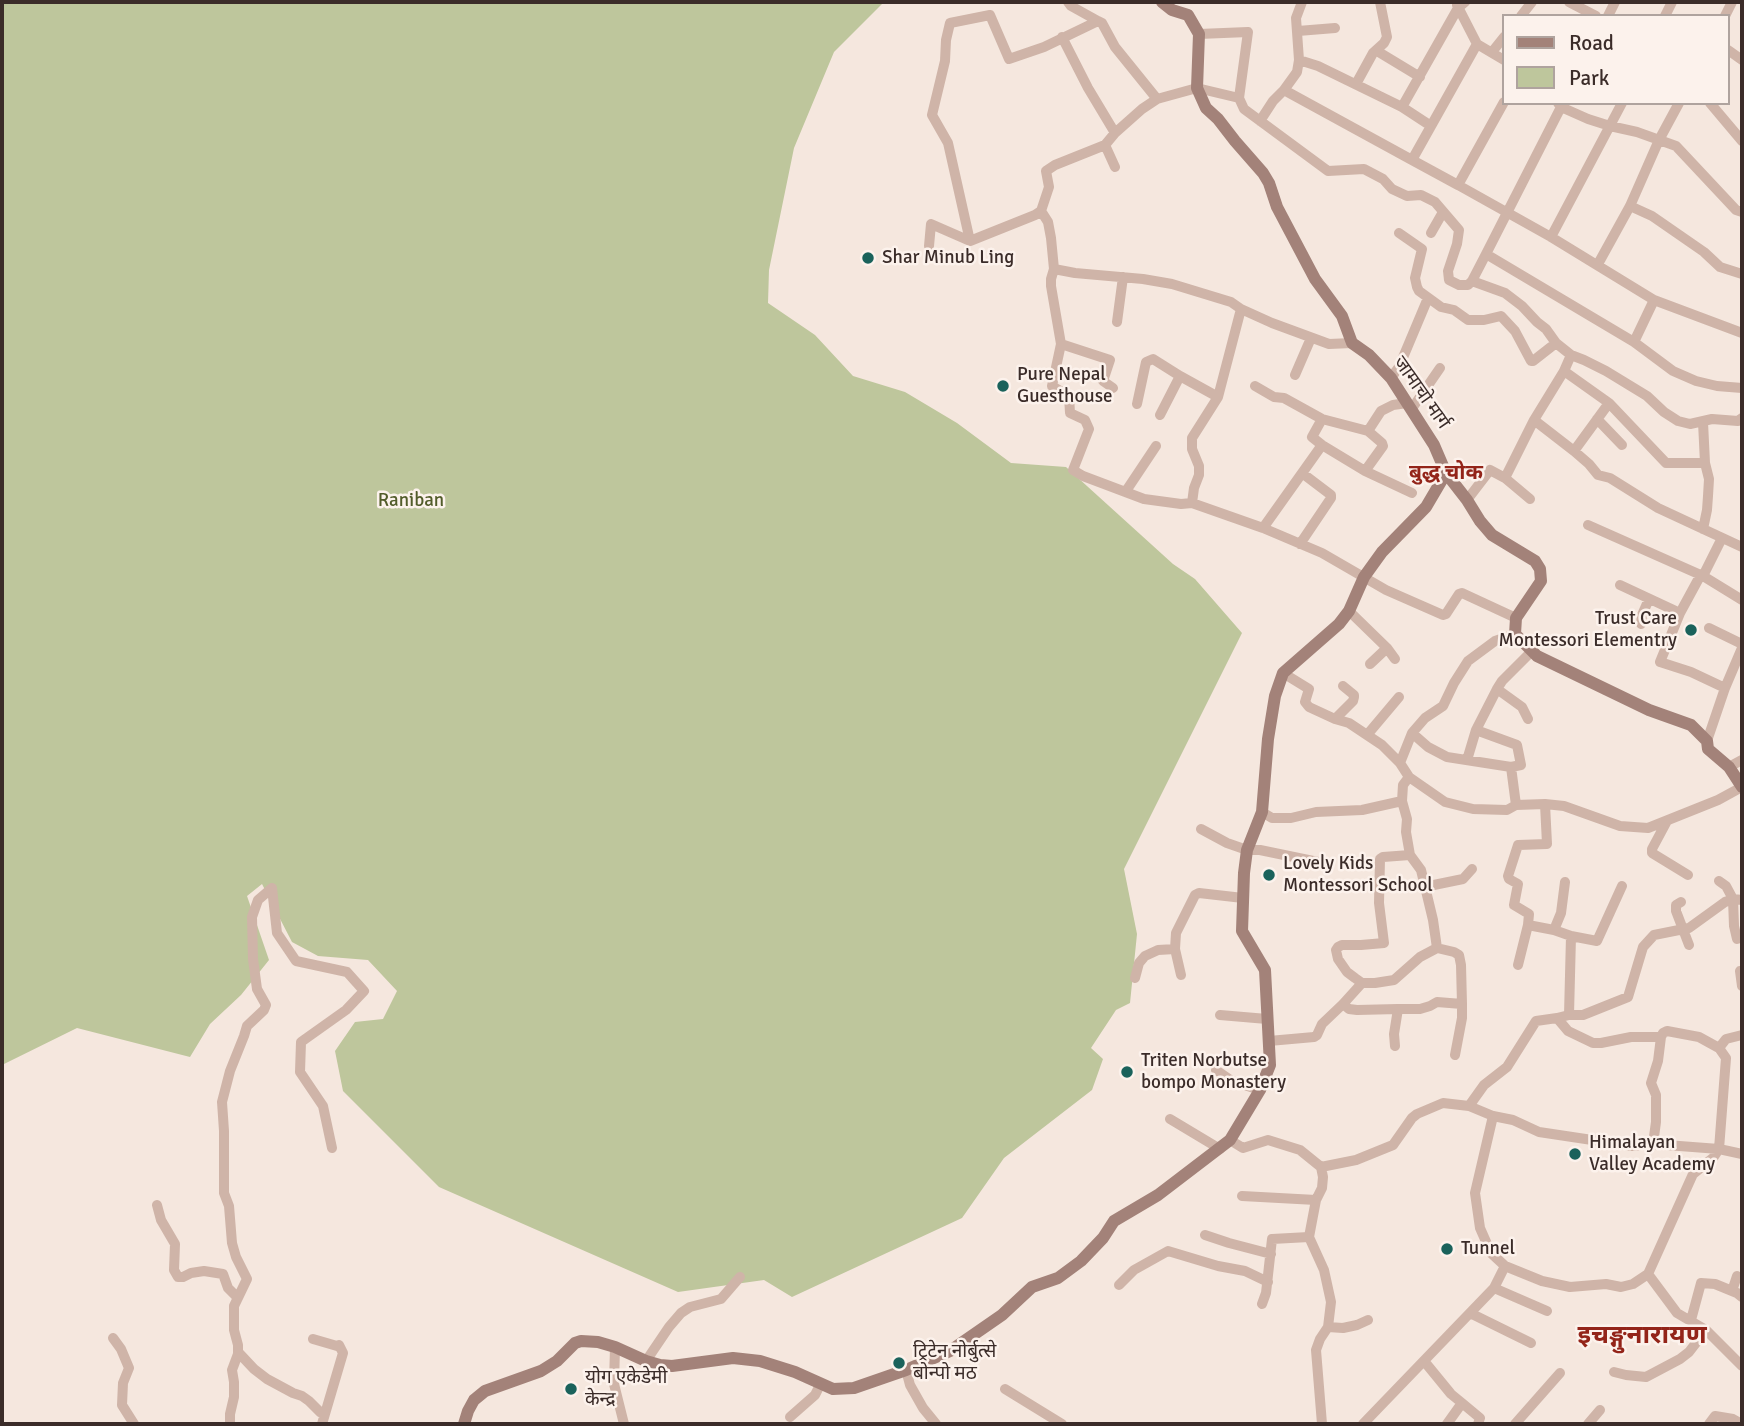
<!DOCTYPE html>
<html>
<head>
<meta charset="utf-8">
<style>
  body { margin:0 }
  #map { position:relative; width:1744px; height:1426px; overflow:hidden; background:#f5e7de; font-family:Signika,sans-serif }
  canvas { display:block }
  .frame { position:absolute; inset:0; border:4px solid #3b2c29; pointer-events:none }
  .legend { position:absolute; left:1502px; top:14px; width:228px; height:91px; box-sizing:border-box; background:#fcf2ec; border:2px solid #afa39e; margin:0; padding:9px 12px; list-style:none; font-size:21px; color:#3b2c29 }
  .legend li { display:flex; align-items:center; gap:14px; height:35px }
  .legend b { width:35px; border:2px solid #afa39e }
</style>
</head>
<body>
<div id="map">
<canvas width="1744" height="1426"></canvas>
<div class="frame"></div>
<ul class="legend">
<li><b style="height:9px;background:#a38279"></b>Road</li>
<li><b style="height:19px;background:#bec69c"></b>Park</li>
</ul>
</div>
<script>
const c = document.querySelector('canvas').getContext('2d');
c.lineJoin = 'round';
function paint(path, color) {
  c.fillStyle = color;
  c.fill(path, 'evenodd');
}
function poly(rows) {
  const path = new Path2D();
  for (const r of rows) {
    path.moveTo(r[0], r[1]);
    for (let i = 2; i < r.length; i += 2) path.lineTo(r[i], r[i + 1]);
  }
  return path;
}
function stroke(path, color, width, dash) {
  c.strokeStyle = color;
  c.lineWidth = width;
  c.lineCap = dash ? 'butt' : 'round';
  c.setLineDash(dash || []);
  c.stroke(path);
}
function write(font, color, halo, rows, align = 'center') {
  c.font = font + ' Signika,"Noto Sans Devanagari",sans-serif';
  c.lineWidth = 5;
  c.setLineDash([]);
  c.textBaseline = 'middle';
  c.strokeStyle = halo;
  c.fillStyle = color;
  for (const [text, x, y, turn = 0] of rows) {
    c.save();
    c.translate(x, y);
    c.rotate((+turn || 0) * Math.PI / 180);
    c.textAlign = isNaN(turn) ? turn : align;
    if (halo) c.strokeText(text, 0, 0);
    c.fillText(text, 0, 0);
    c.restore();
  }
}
paint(poly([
  [2,2,884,2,834,52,794,148,769,270,768,303,815,335,853,376,905,392,957,423,1011,463,1066,467,1173,564,1195,579,1242,633,1124,869,1137,934,1130,1003,1116,1010,1091,1048,1103,1059,1092,1090,1004,1158,962,1218,792,1297,764,1280,678,1292,439,1187,343,1091,335,1051,355,1022,383,1019,397,991,368,960,318,956,292,942,262,884,247,896,269,960,241,995,210,1024,190,1057,77,1028,2,1065]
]), '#bec69c');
stroke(poly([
  [1068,2,1071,6,1098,21],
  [1569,2,1596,16],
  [1457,5,1477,44,1504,60],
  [1521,16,1532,2],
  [1608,16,1615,2],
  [1665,16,1672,2],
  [1725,16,1732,2],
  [1298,31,1335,28],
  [1062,37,1088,88,1115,133],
  [1728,50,1742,60],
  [1377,51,1420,77],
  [1492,52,1504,37],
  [1299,60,1318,66,1402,107,1431,126],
  [1356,84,1373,53,1384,43,1387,37,1380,2],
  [1284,90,1412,160],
  [1239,98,1244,109,1328,171,1364,169,1383,179,1392,189,1407,196,1421,195,1435,202,1459,230,1457,244,1448,271,1449,280,1459,285,1468,285,1472,281,1486,254],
  [1504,102,1458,185,1551,237,1654,300,1742,333],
  [1558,103,1561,107,1486,254,1634,342,1673,371,1696,381,1717,386,1742,388],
  [1563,103,1561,107,1588,119,1610,126,1637,132,1676,146,1736,210,1742,212],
  [1710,103,1742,141],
  [1402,107,1458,8,1465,2],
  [1260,121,1273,101,1284,90,1297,72,1299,60,1296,18,1302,2],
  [1105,145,1115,167],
  [1458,185,1412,160,1477,44],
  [1630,206,1652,216,1704,252,1720,267,1742,274],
  [1041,211,1048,222,1051,238,1054,269,1051,279,1051,286,1061,344,1052,386,1069,396,1070,413,1085,420,1089,429,1073,470,1083,476,1144,499,1181,504,1192,503,1263,528,1322,553,1386,590,1443,615,1446,614,1459,594,1462,593,1516,618],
  [1399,233,1422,249,1415,278,1417,287,1419,291,1441,307,1454,310,1468,320,1484,320,1501,316,1515,331,1531,361,1533,361,1556,343,1571,355,1584,360,1606,371,1647,396,1664,412,1678,421,1690,424,1712,419,1738,421,1742,418],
  [1431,233,1443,212],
  [1551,237,1622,103],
  [970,241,948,143,932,115,945,61,946,40,950,23,990,15,1009,59,1044,47,1098,21,1102,23,1115,47,1157,99],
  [929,246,931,224,970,241,1035,215,1041,211,1049,187,1046,171,1055,165,1105,145,1115,133,1142,109,1157,99,1197,88,1239,98,1248,32,1199,34],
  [1598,264,1630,206,1659,140,1679,103],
  [1054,269,1075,273,1143,279,1172,284,1231,302,1241,309,1272,323,1329,344,1352,343],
  [1472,281,1505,293,1522,306,1537,322,1546,329,1556,343],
  [1117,322,1123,277],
  [1634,342,1654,300],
  [1061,344,1110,360,1103,381,1113,388],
  [1564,371,1609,403,1574,451],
  [1295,375,1311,338],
  [1391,378,1399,367,1428,298],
  [1255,386,1274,397,1284,398,1322,419,1368,431,1382,443,1383,446,1365,471],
  [1609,403,1666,463,1705,463,1709,479,1708,496,1707,510,1703,529],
  [1137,404,1146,362,1153,359,1180,376],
  [1411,410,1440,368],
  [1160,415,1180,376,1218,397],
  [1322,419,1312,437,1322,445,1365,471,1412,493],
  [1597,419,1622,445],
  [1534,420,1564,371,1571,355],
  [1703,422,1705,463],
  [1368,431,1381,411,1393,405,1407,403],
  [1505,478,1530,499],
  [1126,491,1156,446],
  [1467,500,1490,470,1505,478,1534,420,1574,451,1589,464,1598,475,1610,478,1658,508,1742,547],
  [1192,503,1194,488,1199,475,1199,466,1192,449,1192,438,1218,397,1241,309],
  [1588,525,1703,576,1742,600],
  [1263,528,1322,445],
  [1722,538,1703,576,1699,578,1680,613,1660,662,1691,672,1725,688],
  [1300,544,1331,498,1331,495,1302,473],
  [1620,585,1680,613],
  [1349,611,1387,648,1395,659],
  [1641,624,1642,615,1649,599],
  [1709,628,1742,644],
  [1370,664,1387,648],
  [1283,673,1309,689,1305,702,1309,707,1335,719,1349,723,1382,745,1400,763,1409,777,1445,802,1473,809,1507,810,1516,805,1545,804,1547,844,1518,845,1508,876,1509,879,1518,884,1514,905,1529,914,1528,925,1518,965],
  [1497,689,1522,707,1528,719],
  [1335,719,1353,701,1354,697,1354,695,1343,686],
  [1476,730,1517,745,1521,765,1511,767,1516,805],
  [1412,733,1425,718,1443,706,1454,683,1468,661,1495,641,1515,634],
  [1367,735,1399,697],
  [1707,741,1725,688,1742,648],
  [1467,760,1476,730,1497,689,1502,681,1531,652],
  [1400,763,1412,733,1428,747,1447,757,1511,767],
  [1729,767,1742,760],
  [1409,777,1403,785,1402,801,1407,819,1406,832,1410,855,1421,870,1433,920,1437,948],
  [1545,804,1564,806,1620,826,1648,828,1718,800,1742,787],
  [1262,812,1272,818,1291,818,1316,812,1362,810,1402,801],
  [1667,821,1652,849,1652,853,1688,875],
  [1201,829,1227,843,1247,850,1260,850,1318,862],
  [1410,855,1383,857,1380,859,1379,903,1384,943,1361,945,1342,945,1338,947,1336,950,1338,959,1347,972,1355,978,1362,983,1375,983,1394,980,1420,957,1437,948,1454,952,1459,955,1461,965,1462,1004,1462,1018,1455,1055],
  [1719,881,1726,886,1733,899,1734,926,1737,939],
  [1424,887,1463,879,1472,869],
  [1681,902,1676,905,1676,911,1689,945],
  [1528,925,1554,930,1571,936,1569,1015],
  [1554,930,1561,913,1565,882],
  [1571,936,1597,941,1622,886],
  [1740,971,1742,986],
  [1181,975,1175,949,1176,933,1195,895,1199,893,1243,898],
  [1135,978,1139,963,1145,956,1158,950,1175,949],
  [1343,1004,1349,1009,1357,1010,1398,1009],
  [1220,1015,1267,1019],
  [1557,1018,1569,1015,1583,1015,1628,997,1643,947,1654,935,1689,928,1725,902,1733,899,1742,900],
  [1269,1041,1314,1037,1317,1035,1322,1024,1343,1004,1362,983],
  [1395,1046,1394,1034,1398,1009,1420,1009,1430,1006,1437,1002,1462,1004],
  [1719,1048,1726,1039,1742,1035],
  [1216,1070,1232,1081,1260,1090],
  [1469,1106,1484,1085,1507,1067,1536,1021,1557,1018,1568,1031,1593,1043,1601,1043,1631,1037,1661,1037],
  [1170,1119,1220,1149],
  [1230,1140,1243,1148,1268,1140,1300,1150,1321,1167,1323,1177,1322,1188,1316,1200,1309,1237,1324,1270,1331,1302,1328,1327,1320,1339,1316,1350,1322,1424],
  [1321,1167,1356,1160,1393,1145,1412,1118,1417,1114,1443,1103,1469,1106,1493,1116,1513,1120,1539,1132,1632,1146,1653,1144,1719,1149,1742,1154],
  [1242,1196,1316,1200],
  [157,1205,161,1220,175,1244,174,1270,178,1277,183,1277,191,1273,204,1271,223,1274,228,1288,237,1297],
  [1205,1235,1229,1243,1271,1254],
  [1505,1266,1542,1281,1570,1287,1606,1284,1621,1287,1633,1284,1648,1274,1693,1174,1713,1158,1719,1149,1726,1058,1719,1048,1699,1037,1667,1031,1663,1033,1661,1037,1658,1061,1651,1083,1656,1095,1656,1122,1653,1144],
  [1648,1274,1677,1313,1706,1330,1742,1366],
  [1119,1285,1134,1270,1168,1251,1218,1266,1245,1271,1268,1282],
  [1494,1288,1547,1311],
  [1732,1291,1737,1276],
  [1262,1304,1266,1293,1272,1239,1309,1237],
  [1470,1313,1531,1343],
  [1691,1320,1701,1283,1715,1284,1737,1293,1742,1297],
  [1328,1327,1343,1328,1357,1325,1368,1320],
  [113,1338,121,1349,129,1368,123,1383,122,1405,134,1424],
  [313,1339,337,1346,339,1345,343,1353,322,1424],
  [615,1347,614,1384,624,1424],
  [238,1352,254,1369,267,1379,293,1393,302,1396,309,1401,320,1412,325,1414],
  [646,1361,669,1327,681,1313,690,1307,721,1299,740,1277],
  [1424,1361,1451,1394,1462,1403,1447,1424],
  [906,1370,910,1385,923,1408,936,1424],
  [1614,1372,1626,1375,1646,1377,1680,1359,1689,1352,1706,1330],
  [1005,1389,1062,1424],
  [1462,1403,1480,1418,1478,1424],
  [790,1417,815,1395,820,1385],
  [230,1424,230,1414,234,1397,234,1382,232,1370,238,1354,238,1345,234,1330,234,1306,247,1279,236,1257,232,1243,229,1206,224,1193,224,1131,222,1102,230,1071,244,1036,247,1026,264,1010,266,1005,257,989,253,959,252,917,258,900,272,888,277,933,296,961,347,972,364,991,346,1010,301,1042,300,1072,323,1106,332,1148],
  [1363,1424,1494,1288,1505,1266,1491,1253,1480,1228,1475,1193,1493,1116],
  [1515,1424,1560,1373],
  [1588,1424,1600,1410],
  [1709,1424,1715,1416,1733,1419,1742,1424]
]), '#cfb4a8', 10);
stroke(poly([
  [1162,2,1172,10,1188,15,1199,34,1197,88,1206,108,1218,119,1235,141,1263,173,1269,183,1277,207,1315,279,1342,316,1352,343,1369,355,1391,378,1434,445,1446,473,1467,500,1480,521,1492,535,1535,561,1540,569,1541,581,1516,618,1515,634,1537,656,1649,710,1691,725,1707,741,1708,749,1729,767,1742,787],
  [464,1424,468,1411,474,1400,485,1391,541,1371,557,1361,575,1343,581,1341,598,1342,615,1347,646,1361,660,1365,672,1366,733,1358,760,1361,795,1372,833,1389,854,1388,906,1370,950,1351,1002,1315,1032,1287,1058,1278,1081,1261,1103,1238,1114,1221,1158,1195,1230,1140,1260,1090,1270,1065,1265,970,1242,931,1244,873,1247,850,1262,812,1268,739,1275,696,1283,673,1339,624,1349,611,1364,577,1382,552,1426,507,1446,473]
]), '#a38279', 12);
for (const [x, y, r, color] of [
  [868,258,7,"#1a625b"],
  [1003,386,7,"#1a625b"],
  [1691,630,7,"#1a625b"],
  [1269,875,7,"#1a625b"],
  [1127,1072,7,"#1a625b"],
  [1575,1154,7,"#1a625b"],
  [1447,1249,7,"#1a625b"],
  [899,1363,7,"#1a625b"],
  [571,1389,7,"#1a625b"]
]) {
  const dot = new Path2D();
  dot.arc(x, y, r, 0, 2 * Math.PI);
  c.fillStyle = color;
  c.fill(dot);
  stroke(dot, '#fcf2ec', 2.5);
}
write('19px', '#3b2c29', '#fcf2ec', [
  ["Shar Minub Ling",882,258],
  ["Pure Nepal",1017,375],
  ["Guesthouse",1017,397],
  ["Trust Care",1677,619,"right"],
  ["Montessori Elementry",1677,641,"right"],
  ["Lovely Kids",1283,864],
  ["Montessori School",1283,886],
  ["Triten Norbutse",1141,1061],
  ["bompo Monastery",1141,1083],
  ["Himalayan",1589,1143],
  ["Valley Academy",1589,1165],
  ["Tunnel",1461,1249],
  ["ट्रिटेन नोर्बुत्से",913,1352],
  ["बोन्पो मठ",913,1374],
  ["योग एकेडेमी",585,1378],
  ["केन्द्र",585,1400]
], 'left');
write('19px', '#3b2c29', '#fcf2ec', [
  ["जामाचो मार्ग",1421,393,55]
]);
write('19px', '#525c2a', '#fcf2ec', [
  ["Raniban",411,501]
]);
write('bold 21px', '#932419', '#fcf2ec', [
  ["बुद्ध चोक",1446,473]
]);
write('bold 26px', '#932419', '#fcf2ec', [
  ["इचङ्गुनारायण",1642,1336]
]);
</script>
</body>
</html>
